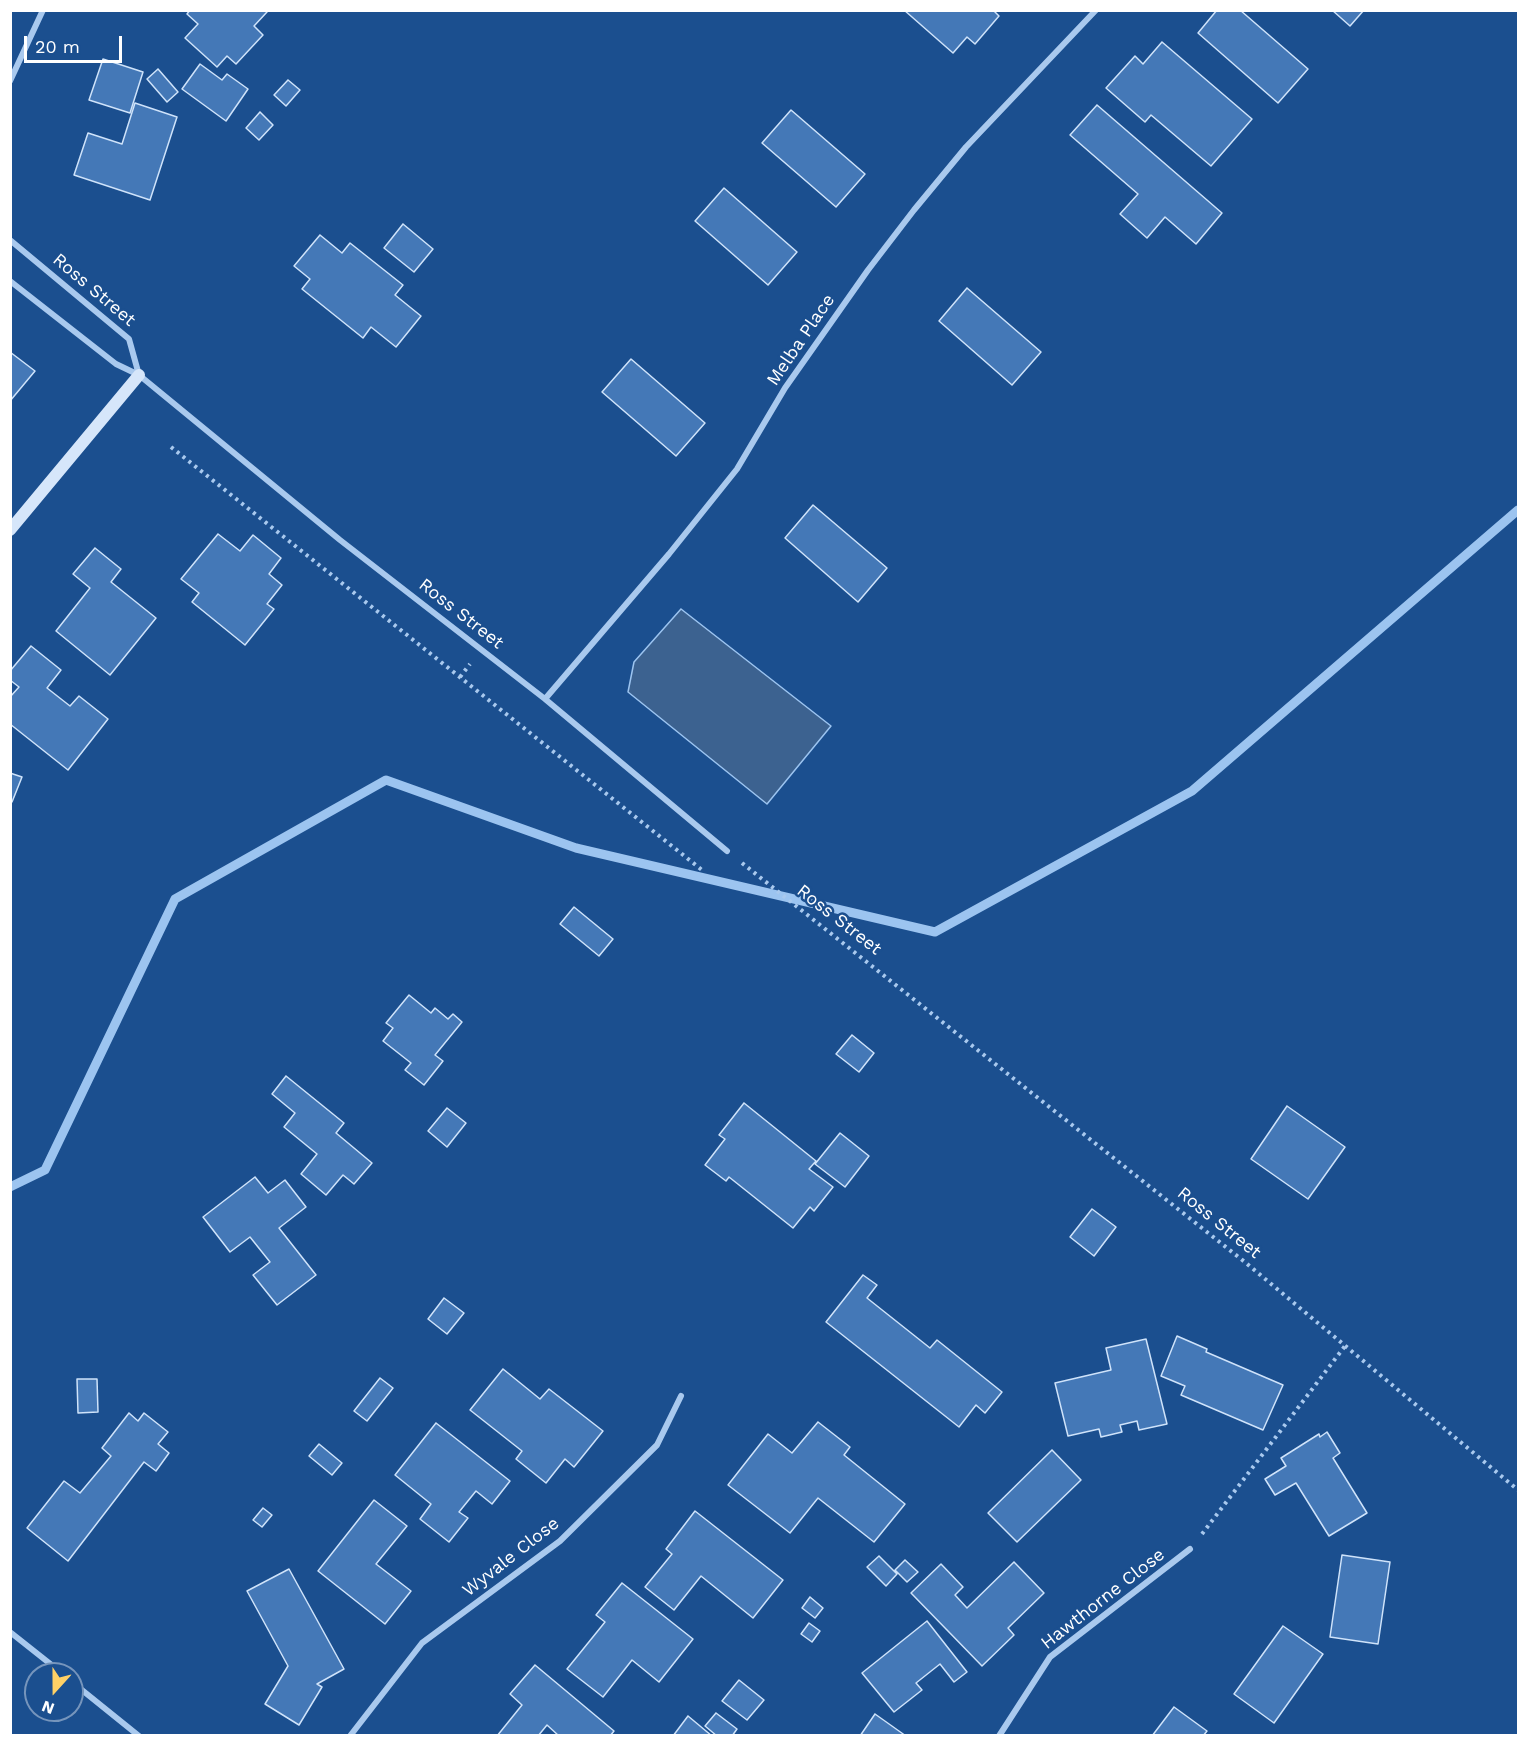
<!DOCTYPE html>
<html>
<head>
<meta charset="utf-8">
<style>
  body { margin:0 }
  #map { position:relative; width:1529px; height:1746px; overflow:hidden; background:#1b4f8f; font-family:"Work Sans",sans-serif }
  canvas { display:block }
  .frame { position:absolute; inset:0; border:12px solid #fff; pointer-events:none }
  .north { position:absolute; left:24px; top:1662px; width:60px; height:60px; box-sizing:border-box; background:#1b4f8f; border:2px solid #7695bc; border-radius:50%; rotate:201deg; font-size:16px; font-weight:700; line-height:24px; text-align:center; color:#fff }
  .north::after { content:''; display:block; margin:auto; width:21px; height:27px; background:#ffd166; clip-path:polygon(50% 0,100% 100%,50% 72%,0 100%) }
  .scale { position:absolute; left:24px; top:36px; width:98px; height:27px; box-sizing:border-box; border:3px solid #fff; border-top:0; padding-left:8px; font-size:18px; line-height:21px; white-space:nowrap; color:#fff; -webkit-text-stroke:4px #1b4f8f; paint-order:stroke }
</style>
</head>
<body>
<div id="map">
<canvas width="1529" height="1746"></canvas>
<div class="frame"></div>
<div class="north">N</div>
<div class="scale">20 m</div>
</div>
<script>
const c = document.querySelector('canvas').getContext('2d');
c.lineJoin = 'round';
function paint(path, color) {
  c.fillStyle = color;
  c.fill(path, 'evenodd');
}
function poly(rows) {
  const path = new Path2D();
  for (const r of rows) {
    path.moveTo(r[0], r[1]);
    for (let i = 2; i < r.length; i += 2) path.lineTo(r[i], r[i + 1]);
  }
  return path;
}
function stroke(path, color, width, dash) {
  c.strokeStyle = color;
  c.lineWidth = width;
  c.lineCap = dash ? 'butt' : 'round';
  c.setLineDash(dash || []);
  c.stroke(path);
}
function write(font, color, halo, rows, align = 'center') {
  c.font = font + ' "Work Sans",sans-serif';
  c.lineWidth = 5;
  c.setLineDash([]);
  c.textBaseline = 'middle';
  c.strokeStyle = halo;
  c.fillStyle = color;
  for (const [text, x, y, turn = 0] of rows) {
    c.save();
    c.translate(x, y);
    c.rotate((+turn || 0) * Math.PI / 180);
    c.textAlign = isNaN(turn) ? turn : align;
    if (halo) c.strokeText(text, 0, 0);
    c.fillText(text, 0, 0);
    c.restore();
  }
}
const water = poly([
  [681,609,831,726,767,804,628,692,634,662,681,609]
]);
paint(water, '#3c6290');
stroke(water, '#9cc4f0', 1.5);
stroke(poly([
  [10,1187,45,1170,175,899,386,780,576,848,935,932,1192,791,1518,510]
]), '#9cc4f0', 9);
const building = poly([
  [190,10,266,10,267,12,254,26,263,35,236,64,227,56,217,67,185,38,198,24,187,14,190,10],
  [904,10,993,10,999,16,975,44,967,37,953,53,904,10],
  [1217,10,1240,10,1308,69,1278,103,1198,33,1217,10],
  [1332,10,1364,10,1350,26,1332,10],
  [1162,42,1252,119,1211,166,1151,115,1145,122,1106,88,1135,56,1143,64,1162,42],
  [103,59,143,72,130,113,89,100,103,59],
  [200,64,222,80,227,74,248,89,226,121,182,89,200,64],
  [158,69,178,92,167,102,147,79,158,69],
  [288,80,300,90,286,106,274,95,288,80],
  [135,103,177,117,150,200,74,175,88,133,122,144,135,103],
  [1097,105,1222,213,1196,244,1165,217,1147,238,1120,214,1138,194,1070,135,1097,105],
  [791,110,865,174,836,207,762,143,791,110],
  [260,112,273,125,259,140,246,128,260,112],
  [724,188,797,252,768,285,695,221,724,188],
  [403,224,433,249,414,272,384,248,403,224],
  [320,235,342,253,350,243,403,285,395,295,421,316,396,347,371,327,363,338,302,289,310,279,294,266,320,235],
  [967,288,1041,352,1012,385,939,321,967,288],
  [10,352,35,371,10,401,10,352],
  [631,359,705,423,676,456,602,392,631,359],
  [813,505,887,568,858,602,785,538,813,505],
  [218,534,240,551,253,535,281,558,269,574,282,585,267,604,274,609,245,645,192,602,199,593,181,579,218,534],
  [95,548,121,569,111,582,156,618,110,675,56,631,90,588,73,574,95,548],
  [31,646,61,670,47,688,70,706,79,696,108,719,68,770,10,724,10,697,19,687,10,680,10,671,31,646],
  [10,773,22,777,12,802,10,801,10,773],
  [574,907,613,939,599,956,560,924,574,907],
  [409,995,431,1013,435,1008,448,1019,453,1014,462,1022,435,1055,443,1061,424,1085,405,1070,411,1063,383,1041,393,1028,386,1023,409,995],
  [852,1035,874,1053,859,1072,836,1054,852,1035],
  [286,1076,344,1123,336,1133,372,1163,354,1184,343,1175,326,1195,301,1174,317,1154,284,1127,295,1113,272,1094,286,1076],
  [744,1103,816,1161,809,1169,833,1187,814,1211,810,1207,793,1228,729,1177,726,1181,705,1165,725,1139,719,1135,744,1103],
  [1287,1106,1345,1147,1308,1199,1251,1159,1287,1106],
  [447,1108,466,1123,447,1147,428,1131,447,1108],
  [840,1133,869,1156,845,1187,815,1164,840,1133],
  [255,1177,268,1193,285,1180,306,1207,279,1228,316,1275,277,1305,253,1275,270,1262,250,1237,230,1252,203,1217,255,1177],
  [1092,1209,1116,1227,1094,1256,1070,1237,1092,1209],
  [863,1275,877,1285,867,1298,930,1348,937,1340,1002,1392,985,1413,976,1405,959,1427,826,1322,863,1275],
  [444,1298,464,1313,447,1334,428,1319,444,1298],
  [1177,1336,1207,1349,1206,1352,1283,1385,1263,1430,1181,1395,1185,1386,1161,1376,1177,1336],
  [1146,1339,1167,1424,1139,1430,1137,1421,1120,1425,1122,1432,1101,1437,1099,1429,1068,1436,1055,1383,1111,1370,1106,1348,1146,1339],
  [503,1369,540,1399,549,1389,603,1431,574,1467,565,1459,546,1483,516,1459,522,1451,470,1410,503,1369],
  [380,1378,393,1388,367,1421,354,1411,380,1378],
  [77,1379,97,1379,98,1412,78,1413,77,1379],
  [129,1413,138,1421,144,1413,168,1432,158,1444,169,1453,156,1471,144,1462,68,1561,27,1528,64,1481,80,1493,111,1456,102,1448,129,1413],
  [818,1422,850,1447,844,1455,905,1504,874,1542,818,1498,790,1533,728,1485,768,1434,792,1453,818,1422],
  [436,1423,510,1481,492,1504,476,1491,459,1512,468,1518,449,1542,420,1519,431,1504,395,1475,436,1423],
  [1327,1432,1340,1453,1333,1458,1367,1513,1329,1536,1296,1483,1275,1495,1265,1479,1286,1466,1281,1458,1319,1434,1320,1437,1327,1432],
  [319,1444,342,1463,332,1475,309,1456,319,1444],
  [1052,1450,1081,1480,1017,1542,988,1513,1052,1450],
  [374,1500,407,1526,376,1564,411,1591,385,1624,318,1571,374,1500],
  [263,1508,272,1515,262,1527,253,1520,263,1508],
  [695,1511,783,1580,753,1618,701,1576,674,1610,645,1587,672,1554,666,1549,695,1511],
  [1342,1555,1390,1562,1378,1644,1330,1637,1342,1555],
  [879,1556,897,1574,886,1586,867,1567,879,1556],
  [905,1560,918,1572,907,1582,895,1570,905,1560],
  [1014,1562,1044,1593,1008,1628,1014,1635,982,1666,911,1593,941,1564,963,1587,955,1595,967,1608,1014,1562],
  [289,1569,344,1669,317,1684,322,1687,299,1725,265,1704,288,1666,247,1591,289,1569],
  [622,1583,693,1639,659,1682,632,1660,603,1697,567,1669,605,1622,596,1615,622,1583],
  [810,1597,823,1608,815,1618,802,1608,810,1597],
  [927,1621,967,1672,954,1682,940,1664,916,1683,922,1690,894,1712,862,1673,927,1621],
  [809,1623,820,1631,812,1642,801,1634,809,1623],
  [1283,1626,1323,1654,1274,1723,1234,1694,1283,1626],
  [535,1665,614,1731,610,1736,559,1736,547,1725,538,1736,497,1736,522,1705,510,1694,535,1665],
  [739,1680,764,1700,747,1720,722,1701,739,1680],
  [1174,1707,1207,1731,1203,1736,1152,1736,1174,1707],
  [716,1713,737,1729,732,1736,717,1736,705,1726,716,1713],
  [875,1714,906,1736,860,1736,875,1714],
  [688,1716,712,1736,673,1736,688,1716]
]);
paint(building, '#4478b7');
stroke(building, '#cfe3fa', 1.5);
stroke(poly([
  [171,447,702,870],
  [460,677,470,664],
  [742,863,1246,1263,1518,1490],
  [1202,1534,1345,1346]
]), '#a9c9ee', 4, [3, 4.5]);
stroke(poly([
  [10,81,43,10],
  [10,240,129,339,139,375],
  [10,281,116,364,139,375,340,540,545,699,727,851],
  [545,699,669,554,737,469,785,388,868,270,914,210,966,147,1096,10],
  [10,1632,63,1674],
  [72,1682,139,1736],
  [350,1736,422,1643,560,1541,657,1445,681,1396],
  [999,1736,1050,1657,1190,1549]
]), '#a9c9ee', 6);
stroke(poly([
  [10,530,139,375]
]), '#d6e6fa', 12);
write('18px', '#fff', '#1b4f8f', [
  ["Ross Street",94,290,40],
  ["Melba Place",801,340,-56],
  ["Ross Street",461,614,38],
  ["Ross Street",839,920,38],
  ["Ross Street",1219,1223,39],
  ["Wyvale Close",511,1557,-38],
  ["Hawthorne Close",1103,1599,-38]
]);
</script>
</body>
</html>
